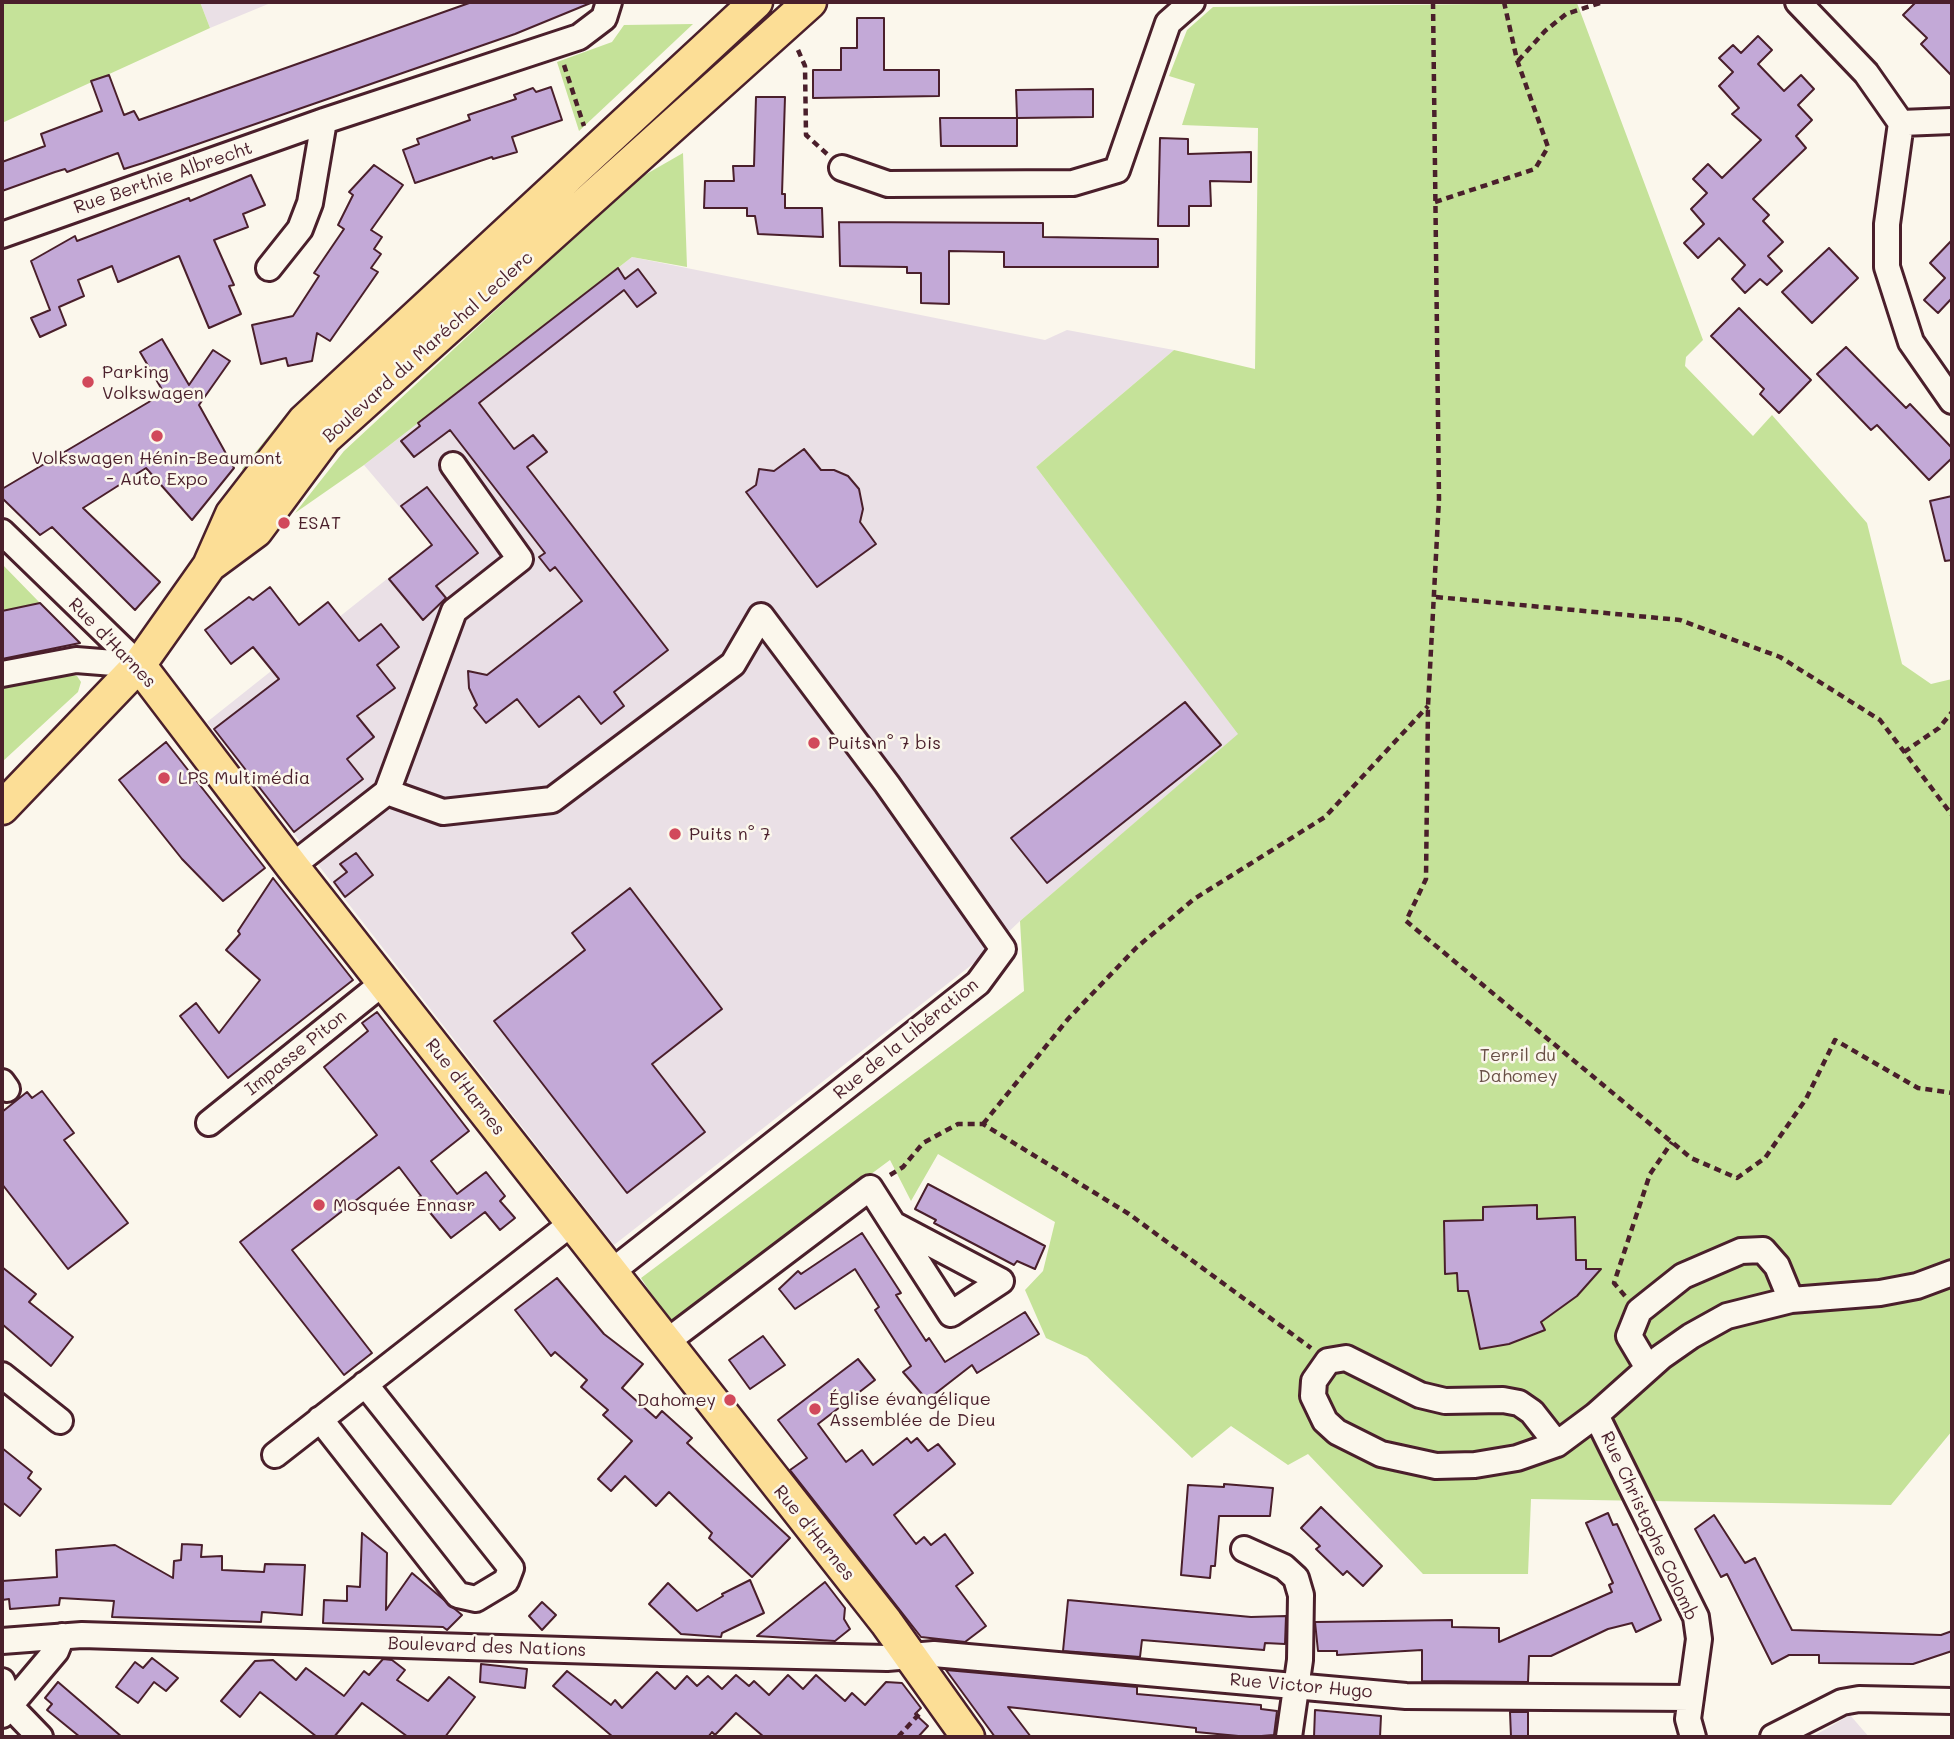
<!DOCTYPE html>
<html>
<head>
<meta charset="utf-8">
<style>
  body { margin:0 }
  #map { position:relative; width:1954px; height:1739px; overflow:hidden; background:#fbf7ec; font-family:Mali,sans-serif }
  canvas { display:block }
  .frame { position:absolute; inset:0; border:4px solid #4a1f2b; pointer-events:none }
</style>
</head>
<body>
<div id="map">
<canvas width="1954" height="1739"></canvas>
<div class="frame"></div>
</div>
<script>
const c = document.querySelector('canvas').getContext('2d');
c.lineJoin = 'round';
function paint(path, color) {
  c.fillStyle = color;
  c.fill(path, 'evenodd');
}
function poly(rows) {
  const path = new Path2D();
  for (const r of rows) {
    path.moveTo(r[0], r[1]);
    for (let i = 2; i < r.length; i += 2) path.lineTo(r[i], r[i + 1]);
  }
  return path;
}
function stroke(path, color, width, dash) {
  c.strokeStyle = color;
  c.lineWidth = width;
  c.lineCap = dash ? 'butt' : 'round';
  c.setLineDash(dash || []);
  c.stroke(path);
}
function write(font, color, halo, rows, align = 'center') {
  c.font = font + ' Mali,sans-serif';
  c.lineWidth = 5;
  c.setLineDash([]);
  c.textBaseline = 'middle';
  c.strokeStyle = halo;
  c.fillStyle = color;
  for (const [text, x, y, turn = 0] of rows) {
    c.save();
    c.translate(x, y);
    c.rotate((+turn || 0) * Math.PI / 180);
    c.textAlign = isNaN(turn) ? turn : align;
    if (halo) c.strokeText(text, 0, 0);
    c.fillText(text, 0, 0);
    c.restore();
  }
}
paint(poly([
  [200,2,273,2,210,28],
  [632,257,1045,340,1067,330,1174,350,1036,467,1239,734,1020,921,983,956,614,1245,207,722,431,544,364,465],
  [1850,1715,1869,1737,1812,1737]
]), '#eae0e6');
paint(poly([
  [2,2,200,2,210,28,2,123],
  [732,2,742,2,246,476,242,469,287,413],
  [1577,3,1703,340,1686,357,1685,366,1753,436,1772,415,1867,523,1902,664,1931,684,1952,679,1952,1431,1891,1505,1531,1499,1528,1574,1423,1574,1308,1454,1288,1465,1231,1426,1192,1458,1087,1357,1046,1338,1025,1290,1043,1271,1055,1222,938,1154,911,1201,890,1160,670,1323,641,1278,1024,991,1020,921,1238,734,1036,467,1174,350,1255,369,1258,128,1182,125,1195,84,1169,76,1187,30,1213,7],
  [693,24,642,72,579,131,557,62,612,42,624,25],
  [683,153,687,267,632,257,364,465,295,513,344,451,636,180],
  [2,564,40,603,2,611],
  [68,674,77,676,81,682,78,692,2,762,2,686]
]), '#c5e299');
const building = poly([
  [472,2,593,2,515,34,143,163,124,169,118,153,67,172,65,169,55,172,2,191,2,162,45,146,41,134,102,111,91,81,109,75,124,115,134,111,139,120,472,2],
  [1916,2,1952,2,1952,76,1921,44,1927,38,1903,15,1916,2],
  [857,18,884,18,884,70,939,70,939,96,813,98,813,70,841,70,841,48,857,48,857,18],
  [1758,36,1772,50,1758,64,1784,91,1801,75,1814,89,1798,105,1812,120,1796,136,1806,148,1753,199,1769,215,1763,221,1783,242,1768,256,1782,271,1767,285,1760,279,1745,293,1732,279,1745,265,1719,238,1698,258,1684,243,1704,224,1691,209,1707,193,1693,179,1708,164,1722,178,1761,140,1732,114,1739,108,1719,86,1733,72,1719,58,1733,45,1741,53,1758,36],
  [551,87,562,120,512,137,517,152,493,159,492,157,415,183,403,150,419,144,417,139,470,120,468,115,516,99,514,95,533,88,536,92,551,87],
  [1093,89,1093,117,1017,118,1016,90,1093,89],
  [756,97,785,97,782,194,785,194,785,208,822,208,823,237,758,234,755,216,747,216,747,208,704,208,705,181,734,181,733,166,754,166,756,97],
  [940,118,1017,118,1017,146,941,146,940,118],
  [1160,138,1188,139,1188,154,1251,152,1251,182,1210,181,1211,206,1189,206,1189,226,1158,226,1160,138],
  [374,165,403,185,371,230,382,237,374,249,381,254,371,268,378,272,330,341,317,333,312,361,288,366,286,358,261,364,252,325,293,316,319,276,314,273,344,229,338,225,353,195,349,192,374,165],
  [251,175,265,205,243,214,248,227,214,240,234,285,229,286,241,314,209,328,179,256,118,282,112,266,78,280,84,296,59,307,66,325,40,337,31,318,50,310,31,261,75,236,77,241,189,198,190,201,251,175],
  [839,222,1043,223,1043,237,1158,239,1158,267,1004,267,1004,252,949,251,949,304,921,303,921,273,907,273,907,267,840,266,839,222],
  [1952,240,1952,298,1938,313,1924,300,1945,278,1930,263,1952,240],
  [1829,248,1858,278,1812,323,1782,292,1829,248],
  [618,268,625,279,638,269,656,293,637,307,624,290,479,403,514,449,533,435,547,452,527,467,668,650,614,692,624,706,601,724,579,696,539,727,517,699,486,723,474,708,477,705,469,688,468,671,487,675,582,601,555,567,550,571,539,557,545,553,450,430,414,457,401,441,420,426,418,423,618,268],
  [1739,308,1811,380,1779,413,1760,394,1764,389,1711,336,1739,308],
  [162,339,189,385,213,350,230,361,199,405,234,468,192,520,146,468,83,508,160,582,135,610,52,527,40,535,2,498,2,489,164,393,140,352,162,339],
  [1846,347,1906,408,1910,404,1952,448,1952,458,1929,480,1877,425,1871,430,1817,374,1846,347],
  [804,449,821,470,834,470,848,476,859,489,863,509,860,522,876,544,817,587,746,492,756,485,759,469,774,471,804,449],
  [427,487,478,553,436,586,446,598,423,620,389,579,432,545,401,506,427,487],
  [1952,496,1952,560,1945,561,1930,501,1952,496],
  [270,587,299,625,328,602,359,641,381,624,399,647,377,665,395,688,357,716,374,737,347,759,363,779,294,832,214,729,279,679,253,647,231,664,205,630,249,597,253,600,270,587],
  [40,603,80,643,2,659,2,611,40,603],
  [1185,702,1221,745,1047,883,1011,838,1185,702],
  [166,742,265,868,223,901,182,859,119,780,166,742],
  [356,853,373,875,345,897,334,882,347,872,340,864,356,853],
  [273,878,353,980,228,1078,180,1016,196,1003,219,1033,260,980,226,950,240,934,238,931,273,878],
  [630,888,722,1009,652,1064,705,1132,627,1193,494,1021,585,950,572,933,630,888],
  [377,1012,469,1131,431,1161,457,1194,486,1172,505,1196,500,1201,515,1218,500,1230,485,1212,451,1238,418,1198,421,1196,399,1167,292,1250,372,1353,344,1375,240,1242,377,1135,324,1067,368,1031,362,1023,377,1012],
  [42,1091,74,1133,64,1140,128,1223,68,1269,2,1184,2,1112,27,1092,32,1098,42,1091],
  [928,1184,1045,1246,1035,1269,1017,1261,1014,1265,934,1223,936,1220,915,1209,928,1184],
  [1537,1205,1537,1219,1575,1217,1576,1260,1586,1260,1586,1269,1601,1269,1577,1296,1541,1322,1545,1330,1509,1344,1480,1349,1468,1291,1458,1291,1457,1273,1445,1274,1444,1221,1483,1220,1483,1207,1537,1205],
  [862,1233,901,1293,896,1295,926,1341,929,1338,945,1362,1025,1312,1039,1334,977,1373,972,1365,927,1400,903,1372,911,1366,875,1310,879,1307,855,1269,795,1309,779,1289,798,1271,801,1274,862,1233],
  [2,1267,36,1294,29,1302,73,1337,51,1366,2,1324,2,1267],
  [557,1278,604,1334,643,1364,622,1388,656,1418,662,1411,692,1438,687,1443,790,1538,752,1577,709,1538,712,1533,669,1492,656,1506,625,1476,611,1491,598,1479,632,1441,603,1415,608,1410,581,1387,587,1380,555,1352,551,1356,515,1310,557,1278],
  [763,1336,785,1365,750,1389,729,1360,763,1336],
  [858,1359,875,1380,818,1424,846,1462,862,1450,873,1465,907,1438,911,1443,917,1438,928,1451,938,1444,955,1464,894,1515,916,1544,924,1537,931,1545,945,1534,973,1573,956,1586,986,1626,965,1642,921,1637,790,1470,807,1458,778,1420,858,1359],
  [2,1448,32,1472,28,1478,41,1489,20,1516,2,1502,2,1448],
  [1224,1484,1273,1488,1270,1516,1219,1516,1215,1566,1211,1566,1210,1578,1181,1575,1188,1485,1224,1487,1224,1484],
  [1321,1507,1382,1566,1363,1586,1347,1571,1343,1575,1316,1549,1320,1546,1301,1528,1321,1507],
  [1608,1513,1613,1525,1617,1524,1661,1620,1636,1632,1632,1623,1608,1629,1551,1656,1529,1656,1528,1682,1422,1681,1422,1650,1337,1655,1337,1651,1318,1651,1315,1622,1452,1620,1452,1627,1499,1628,1499,1642,1612,1592,1609,1585,1613,1583,1586,1523,1608,1513],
  [1714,1515,1745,1563,1755,1558,1792,1630,1941,1635,1952,1631,1952,1651,1913,1664,1819,1663,1819,1655,1789,1655,1772,1664,1727,1574,1721,1577,1695,1529,1714,1515],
  [362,1533,387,1553,386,1610,412,1573,462,1615,447,1630,443,1627,323,1623,324,1600,347,1601,347,1586,360,1587,362,1533],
  [182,1544,202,1545,201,1557,222,1556,222,1570,264,1572,265,1564,305,1565,302,1615,262,1612,261,1622,112,1617,114,1601,60,1598,59,1605,10,1609,9,1599,2,1600,2,1581,57,1577,56,1550,115,1545,173,1578,174,1561,181,1560,182,1544],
  [750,1580,764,1613,722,1633,721,1637,681,1634,649,1604,668,1583,697,1611,723,1596,722,1594,750,1580],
  [825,1582,845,1608,844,1619,850,1629,835,1641,757,1636,825,1582],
  [1068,1600,1251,1617,1286,1616,1285,1644,1265,1643,1264,1650,1142,1640,1140,1657,1063,1651,1068,1600],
  [542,1602,556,1615,542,1630,529,1616,542,1602],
  [152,1658,178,1678,166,1691,154,1682,138,1703,116,1687,135,1662,143,1668,152,1658],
  [383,1659,392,1660,405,1670,397,1680,428,1701,449,1677,475,1697,445,1737,408,1737,362,1703,334,1737,317,1737,260,1692,240,1717,221,1701,255,1661,273,1660,296,1680,306,1668,344,1696,364,1671,369,1675,383,1659],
  [481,1664,527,1669,525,1688,480,1682,481,1664],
  [946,1670,1137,1687,1137,1694,1261,1705,1261,1709,1277,1711,1274,1735,1249,1737,1196,1732,1196,1728,1008,1707,1031,1737,995,1737,946,1670],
  [567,1671,611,1705,615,1700,622,1708,657,1672,675,1689,687,1676,697,1686,708,1676,722,1689,736,1675,749,1686,754,1681,769,1695,788,1675,803,1689,816,1675,845,1701,852,1693,865,1705,886,1682,902,1683,921,1708,915,1714,928,1726,918,1737,764,1737,736,1713,715,1735,712,1732,708,1737,613,1737,553,1686,567,1671],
  [58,1682,122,1737,80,1737,47,1710,52,1704,45,1698,58,1682],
  [1315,1710,1381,1716,1380,1737,1314,1737,1315,1710],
  [1510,1712,1528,1712,1528,1737,1511,1737,1510,1712]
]);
paint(building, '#c3a9d7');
stroke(building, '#4a1f2b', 2);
const minor = poly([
  [1798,2,1866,73,1901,123,1887,224,1887,267,1911,342,1952,401],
  [1901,123,1952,121],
  [842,168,888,184,1073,183,1117,170,1168,23,1192,2],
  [2,235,324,121,579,37,604,18,609,2],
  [269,268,300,229,310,203,324,121],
  [2,532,139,665],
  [2,674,76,660,139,665],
  [387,792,454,611,520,559,453,465],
  [292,866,387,792,443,812,552,800,733,664,761,616,887,784,1003,949,978,983,610,1273],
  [2,1082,7,1089],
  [209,1123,383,983],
  [665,1343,870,1188,893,1224,951,1314,1001,1281,893,1224],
  [1648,1368,1629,1336,1639,1311,1683,1276,1741,1251,1763,1250,1777,1266,1791,1300],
  [2,1375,60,1421],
  [1596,1415,1696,1617,1699,1639,1688,1719,1693,1737],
  [320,1419,458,1595,476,1599,506,1581,511,1568,365,1384],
  [1557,1444,1532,1412,1519,1403,1503,1400,1445,1401,1420,1395,1346,1358,1328,1361,1314,1381,1313,1396,1325,1421,1337,1432,1381,1454,1436,1466,1475,1465,1517,1458,1557,1444,1596,1415,1661,1357,1691,1336,1727,1316,1791,1300,1880,1293,1917,1286,1952,1273],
  [275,1455,572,1223],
  [1244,1549,1284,1567,1296,1578,1301,1595,1300,1660,1289,1737],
  [2,1641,82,1635,661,1653,887,1658,934,1654,1406,1696,1691,1698],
  [2,1681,11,1707,40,1737],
  [2,1715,56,1651,62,1636],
  [1773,1737,1842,1702,1859,1699,1952,1701]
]);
const major = poly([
  [210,565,256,531,325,438,810,2],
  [139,665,292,866,886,1622,968,1737],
  [2,808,139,665,209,566,232,514,304,421,756,2]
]);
stroke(minor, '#4a1f2b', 30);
stroke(major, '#4a1f2b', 37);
stroke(poly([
  [1433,2,1439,499,1428,706,1426,879,1406,921,1691,1158,1737,1178,1765,1158,1806,1099,1835,1040,1918,1088,1952,1093],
  [798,50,805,66,806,135,827,154],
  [1518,61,1545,31,1566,14,1603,2],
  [564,65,584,126],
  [1435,202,1535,169,1548,147,1517,60,1504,2],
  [1436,597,1680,620,1780,657,1880,720,1952,815],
  [1904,752,1939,728,1952,712],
  [983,1124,1068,1019,1137,947,1194,899,1325,817,1428,706],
  [890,1175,903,1167,923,1143,958,1124,983,1124,1129,1214,1311,1348],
  [1625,1296,1614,1283,1650,1174,1672,1142],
  [898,1737,921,1712]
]), '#4a1f2b', 4.5, [7, 5]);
stroke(minor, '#fbf7ec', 24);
stroke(major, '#fcde96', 32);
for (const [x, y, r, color] of [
  [88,382,7,"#d1495b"],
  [157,436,7,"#d1495b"],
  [284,523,7,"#d1495b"],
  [814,743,7,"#d1495b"],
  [164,778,7,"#d1495b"],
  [675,834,7,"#d1495b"],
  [319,1205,7,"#d1495b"],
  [730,1400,7,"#d1495b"],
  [815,1409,7,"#d1495b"]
]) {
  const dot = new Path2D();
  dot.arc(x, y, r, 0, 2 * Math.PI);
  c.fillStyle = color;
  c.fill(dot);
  stroke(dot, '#fbf7ec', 2.5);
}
write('18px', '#4a1f2b', '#fbf7ec', [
  ["Rue Berthie Albrecht",163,178,-19],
  ["Boulevard du Maréchal Leclerc",428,347,-42],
  ["Rue d'Harnes",112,643,46],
  ["Rue de la Libération",906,1039,-39],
  ["Impasse Piton",296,1053,-39],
  ["Rue d'Harnes",465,1087,52],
  ["Rue Christophe Colomb",1649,1526,65],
  ["Rue d'Harnes",814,1533,51],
  ["Boulevard des Nations",487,1647,2],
  ["Rue Victor Hugo",1301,1686,5]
]);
write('18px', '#4a1f2b', '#fbf7ec', [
  ["Parking",102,372],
  ["Volkswagen",102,393],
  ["Volkswagen Hénin-Beaumont",157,458,"center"],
  ["- Auto Expo",157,479,"center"],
  ["ESAT",298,523],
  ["Puits n° 7 bis",828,743],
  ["LPS Multimédia",178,778],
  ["Puits n° 7",689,834],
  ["Mosquée Ennasr",333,1205],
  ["Église évangélique",829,1399],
  ["Assemblée de Dieu",829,1420],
  ["Dahomey",716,1400,"right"]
], 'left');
write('18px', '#695046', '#fbf7ec', [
  ["Terril du",1518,1055],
  ["Dahomey",1518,1076]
]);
</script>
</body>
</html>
